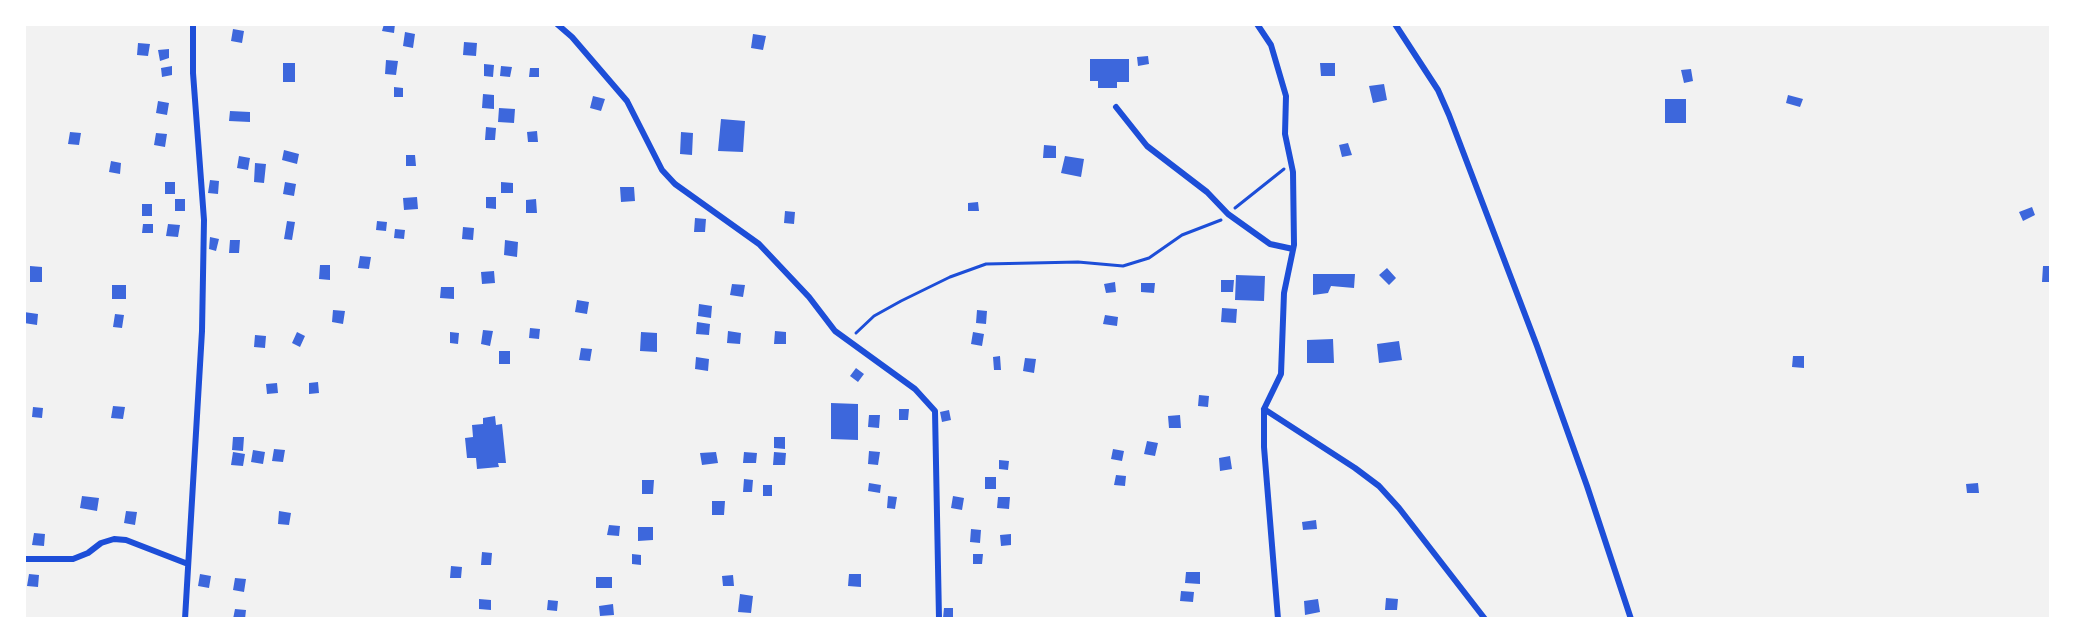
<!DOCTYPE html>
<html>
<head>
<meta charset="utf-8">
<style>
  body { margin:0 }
  #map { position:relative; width:2075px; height:643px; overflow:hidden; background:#f2f2f2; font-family:Jost,sans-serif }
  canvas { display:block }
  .frame { position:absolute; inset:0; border:26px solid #fff; pointer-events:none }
</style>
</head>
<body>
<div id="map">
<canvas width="2075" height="643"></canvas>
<div class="frame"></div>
</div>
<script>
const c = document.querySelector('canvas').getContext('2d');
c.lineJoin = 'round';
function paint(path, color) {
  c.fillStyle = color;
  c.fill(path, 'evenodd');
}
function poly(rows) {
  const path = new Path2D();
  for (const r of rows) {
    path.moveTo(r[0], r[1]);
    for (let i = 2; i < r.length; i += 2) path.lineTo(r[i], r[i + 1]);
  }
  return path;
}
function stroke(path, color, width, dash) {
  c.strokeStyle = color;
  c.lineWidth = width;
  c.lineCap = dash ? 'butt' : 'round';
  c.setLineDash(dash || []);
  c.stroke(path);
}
paint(poly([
  [384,24,395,24,394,33,382,31],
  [233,29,244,31,242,43,231,41],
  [405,32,415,34,413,48,403,46],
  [753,34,766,36,763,50,751,48],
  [464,42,477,43,476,56,463,55],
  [138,43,150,44,148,56,137,55],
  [169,49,169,58,160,61,158,50],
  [1148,56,1149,64,1138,66,1137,57],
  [1090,59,1129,59,1129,82,1117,82,1117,88,1098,88,1098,81,1090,81],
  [386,60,398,61,396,75,385,74],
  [283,63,295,63,295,82,283,82],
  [1320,63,1335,63,1335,76,1321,76],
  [484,64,494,65,493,77,484,76],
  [172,66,172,75,162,77,161,68],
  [501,66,512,67,510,77,500,76],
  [530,68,539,68,539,77,529,77],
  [1691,69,1693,81,1684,83,1681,70],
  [1384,84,1387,100,1373,103,1369,86],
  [394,87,403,88,403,97,394,97],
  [483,94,494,95,494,109,482,108],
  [1788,95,1803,99,1800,107,1786,103],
  [593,96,605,99,601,111,590,108],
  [1665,99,1686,99,1686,123,1665,123],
  [158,101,169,103,167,115,156,113],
  [499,108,515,109,514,123,498,122],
  [230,111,250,112,250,122,229,121],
  [721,119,745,121,743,152,718,151],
  [486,127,496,128,495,140,485,140],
  [537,131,538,142,528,142,527,132],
  [70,132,81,133,79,145,68,144],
  [681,132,693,133,692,155,680,154],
  [156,133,167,134,165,147,154,145],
  [1348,143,1352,155,1342,157,1339,145],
  [1044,145,1056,146,1056,158,1043,158],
  [284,150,299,154,297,164,282,160],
  [406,155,415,155,416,166,406,166],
  [239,156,250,158,248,170,237,168],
  [1065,156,1084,159,1081,177,1061,173],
  [111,161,121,163,120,174,109,172],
  [255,163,266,164,264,183,254,182],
  [210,180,219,181,218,194,208,193],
  [165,182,175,182,175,194,165,194],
  [285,182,296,184,294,196,283,194],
  [501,182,513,183,513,193,501,193],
  [620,187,634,187,635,201,621,202],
  [417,197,418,209,404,210,403,198],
  [486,197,496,197,496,209,486,208],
  [175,199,185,199,185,211,175,211],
  [536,199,537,213,526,213,526,200],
  [978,202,979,211,968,211,968,203],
  [142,204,152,204,152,216,142,216],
  [2032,207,2035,215,2023,221,2019,212],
  [785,211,795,212,794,224,784,223],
  [695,218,706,219,705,232,694,232],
  [287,221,295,222,292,240,284,239],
  [377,221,387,222,386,231,376,230],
  [143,224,153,224,153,233,142,233],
  [168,224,180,225,178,237,166,236],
  [463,227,474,228,473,240,462,239],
  [395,229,405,230,404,239,394,238],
  [210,237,219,239,216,251,209,249],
  [230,240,240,240,239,253,229,253],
  [505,240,518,242,517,257,504,255],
  [360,256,371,257,369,269,358,268],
  [320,265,330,265,330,280,319,279],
  [30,266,42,267,42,282,30,282],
  [2043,266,2051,266,2051,282,2042,282],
  [1387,268,1396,278,1389,285,1379,275],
  [494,271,495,283,482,284,481,272],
  [1313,274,1355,274,1354,288,1331,286,1328,293,1313,295],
  [1236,275,1265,276,1264,301,1235,300],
  [1221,280,1234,280,1233,292,1221,292],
  [1115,282,1116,292,1106,293,1104,284],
  [1141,283,1155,283,1154,293,1141,292],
  [732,284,745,285,743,297,730,295],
  [112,285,126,285,126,299,112,299],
  [441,287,454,287,454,299,440,298],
  [577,300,589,302,587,314,575,312],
  [699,304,712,306,711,318,698,316],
  [1222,308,1237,309,1236,323,1221,322],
  [333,310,345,311,343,324,332,322],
  [977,310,987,311,986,324,976,323],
  [24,312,38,314,37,325,24,323],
  [115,314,124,315,122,328,113,327],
  [1105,315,1118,317,1117,326,1103,324],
  [697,322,710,324,709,335,696,334],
  [530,328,540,329,539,339,529,338],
  [483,330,493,331,490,346,481,344],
  [728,331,741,333,740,344,727,343],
  [775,331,786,332,786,344,774,344],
  [297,332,305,336,300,347,292,343],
  [450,332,459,333,458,344,450,343],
  [641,332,657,333,657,352,640,351],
  [973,332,984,334,982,346,971,344],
  [255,335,266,336,265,348,254,347],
  [1333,339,1334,363,1307,363,1307,340],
  [1399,341,1402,360,1379,363,1377,344],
  [581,348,592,349,590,361,579,360],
  [499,351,510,351,510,364,499,364],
  [1000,356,1001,370,994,370,993,357],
  [1793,356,1804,356,1804,368,1792,367],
  [696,357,709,359,708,371,695,369],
  [1025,358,1036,359,1034,373,1023,371],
  [856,368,864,374,858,382,850,376],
  [318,382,319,393,309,394,309,383],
  [277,383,278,393,267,394,266,384],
  [1199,395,1209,396,1208,407,1198,406],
  [831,403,858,404,858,440,831,439],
  [113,406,125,407,123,419,111,418],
  [33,407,43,408,42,418,32,417],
  [899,409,909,409,908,420,899,420],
  [949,410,951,420,942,422,940,412],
  [869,415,880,415,879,428,868,427],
  [1180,415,1181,428,1169,428,1168,416],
  [495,416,496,425,502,424,506,463,498,463,499,467,477,469,476,458,467,458,465,438,473,437,472,425,483,424,483,418],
  [233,437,244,437,243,451,232,450],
  [774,437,785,437,785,449,774,448],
  [1147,441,1158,443,1155,456,1144,454],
  [274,449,285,450,283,462,272,461],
  [1113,449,1124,451,1122,461,1111,459],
  [253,450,265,452,263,464,251,462],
  [869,451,880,452,878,465,868,464],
  [233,452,245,454,243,466,231,465],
  [716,452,718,463,702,465,700,453],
  [744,452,757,453,756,463,743,463],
  [774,452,786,453,785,465,773,465],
  [1230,456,1232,469,1220,471,1219,458],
  [999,460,1009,461,1008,470,999,469],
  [1116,475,1126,476,1125,486,1114,485],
  [985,477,996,477,996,489,985,489],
  [744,479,753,480,752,492,743,492],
  [642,480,654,480,653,494,642,494],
  [869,483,881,485,880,493,868,491],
  [1978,483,1979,493,1967,493,1966,484],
  [763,485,772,485,772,496,763,496],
  [82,496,99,498,97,511,80,508],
  [888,496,897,497,895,509,887,508],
  [953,496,964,498,962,510,951,508],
  [998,497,1010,497,1009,509,997,508],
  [712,501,725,501,724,515,712,515],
  [126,511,137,512,135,525,124,523],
  [279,511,291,513,289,525,278,524],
  [1316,520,1317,529,1303,530,1302,522],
  [609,525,620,526,619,536,607,535],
  [638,527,653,527,653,540,638,541],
  [971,529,981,530,980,543,970,542],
  [34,533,45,534,44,546,32,545],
  [1011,534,1011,545,1001,546,1000,535],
  [482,552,492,553,491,565,481,565],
  [632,554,641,555,641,565,632,564],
  [973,554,983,554,982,564,973,564],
  [451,566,462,567,461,578,450,578],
  [1186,572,1200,572,1200,584,1185,583],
  [29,574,39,575,38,587,27,586],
  [200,574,211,576,209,588,198,586],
  [849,574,861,574,861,587,848,586],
  [733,575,734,586,723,586,722,576],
  [596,577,612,577,612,588,596,588],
  [235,578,246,579,244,592,233,590],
  [1181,591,1194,592,1193,602,1180,601],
  [740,594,753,596,751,613,738,612],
  [1386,598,1398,599,1397,610,1385,610],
  [479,599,491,600,491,610,479,609],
  [1318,599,1320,612,1305,615,1304,601],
  [548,600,558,601,557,611,547,610],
  [613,604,614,615,600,616,599,606],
  [944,608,953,608,953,618,943,618],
  [235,609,246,610,245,619,233,619]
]), '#3d67dc');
stroke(poly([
  [1235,208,1284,169],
  [856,333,874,316,901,301,950,277,986,264,1078,262,1123,266,1149,258,1182,235,1221,220]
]), '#1d4ed8', 3);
stroke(poly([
  [557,24,572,37,627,101,662,170,675,184,759,244,809,297,835,331,915,389,935,411,939,619],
  [1257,24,1271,45,1286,96,1285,134,1293,172,1294,245,1284,293,1281,374,1264,409,1264,447,1278,619],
  [1395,24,1438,90,1449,115,1537,346,1587,486,1631,619],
  [1116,107,1147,146,1207,192,1228,214,1270,244,1293,249],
  [1264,409,1355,468,1379,486,1399,508,1485,619],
  [24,559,73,559,88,553,101,543,114,539,126,540,188,564],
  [185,619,202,331,204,220,193,73,193,24]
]), '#1d4ed8', 6);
</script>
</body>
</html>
